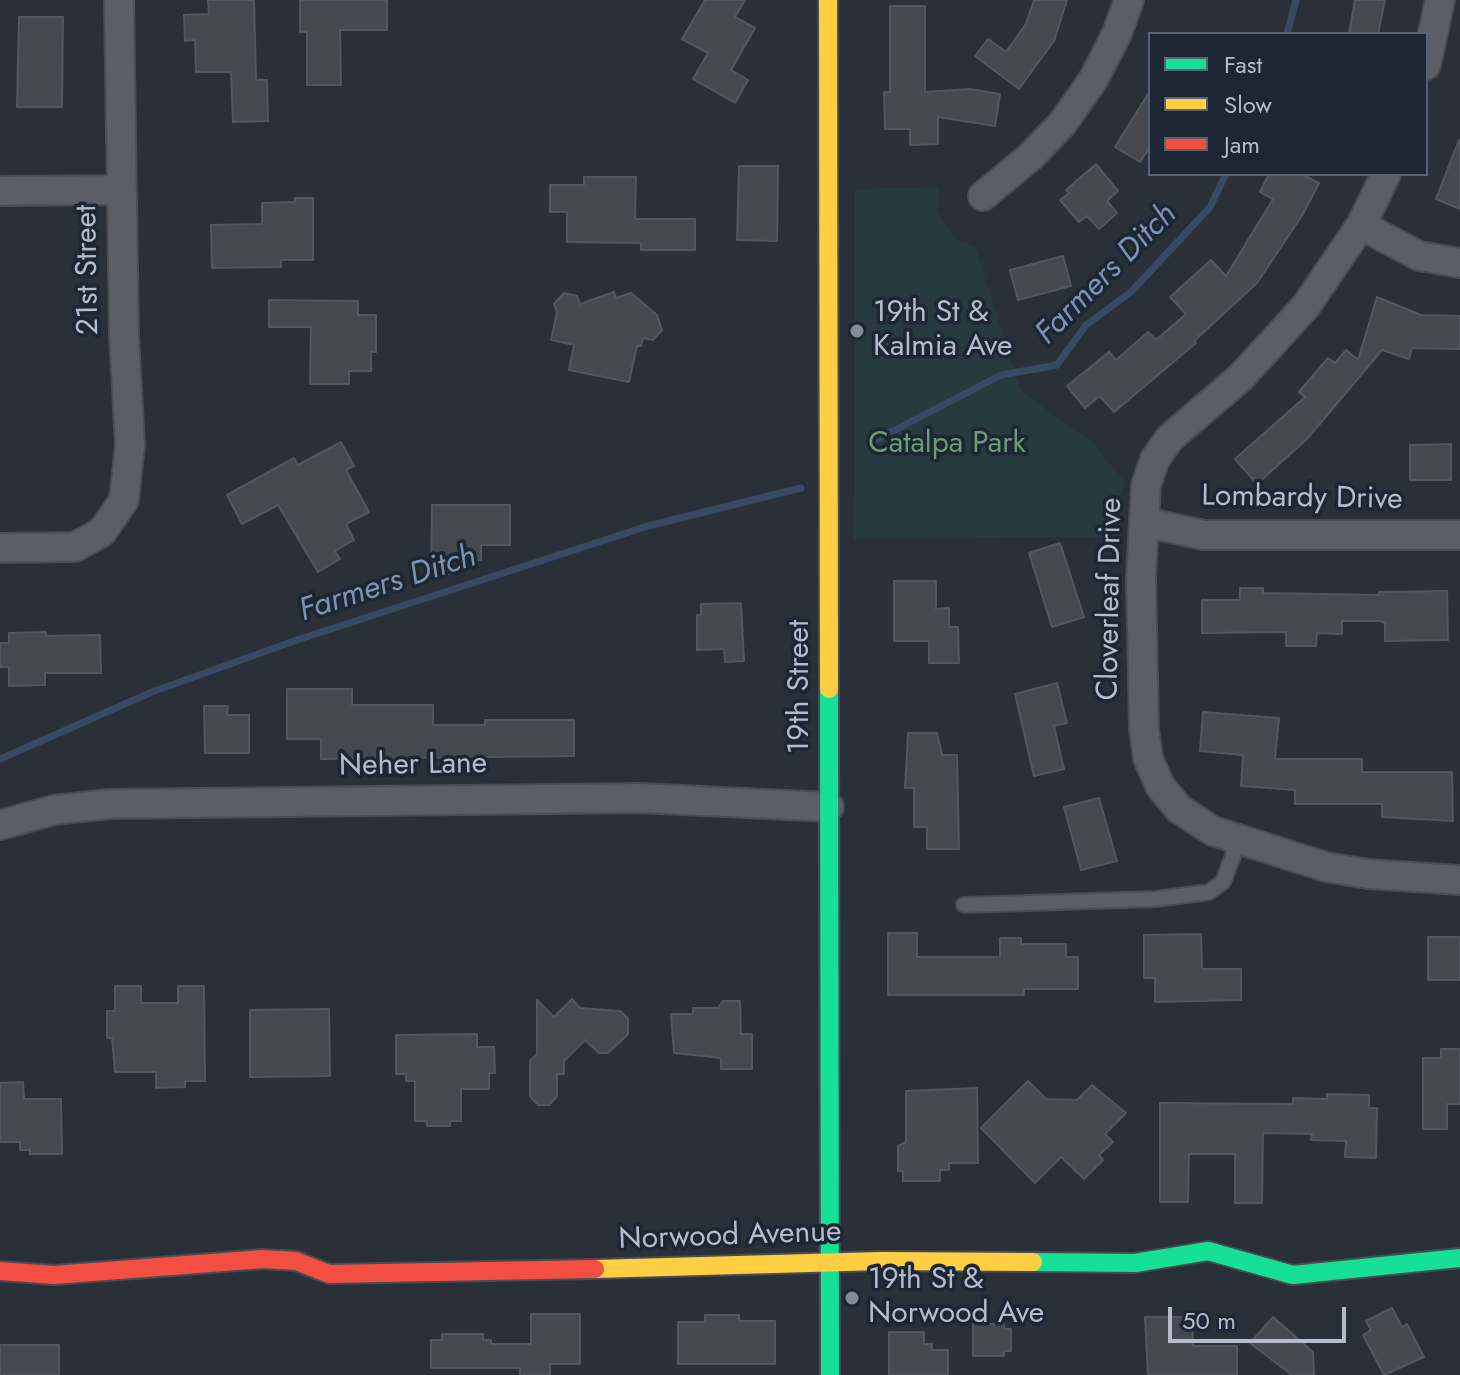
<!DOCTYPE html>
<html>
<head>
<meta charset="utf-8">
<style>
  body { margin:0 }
  #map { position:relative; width:1460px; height:1375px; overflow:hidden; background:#2a3038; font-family:Jost,sans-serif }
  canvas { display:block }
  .legend { position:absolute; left:1148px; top:32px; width:280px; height:144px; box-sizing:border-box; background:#1d2633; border:2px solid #59626f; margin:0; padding:10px 14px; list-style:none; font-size:24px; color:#b4bcc9 }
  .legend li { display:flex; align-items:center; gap:16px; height:40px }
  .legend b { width:40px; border:2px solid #59626f }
  .scale { position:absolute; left:1168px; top:1307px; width:178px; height:36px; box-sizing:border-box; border:4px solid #b4bcc9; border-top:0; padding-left:10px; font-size:24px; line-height:28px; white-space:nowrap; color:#b4bcc9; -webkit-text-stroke:6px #1d2633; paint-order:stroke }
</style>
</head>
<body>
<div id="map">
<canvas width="1460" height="1375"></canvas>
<ul class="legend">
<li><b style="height:10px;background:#16e098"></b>Fast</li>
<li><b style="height:10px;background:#ffcf43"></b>Slow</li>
<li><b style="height:10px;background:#f24e42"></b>Jam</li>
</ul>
<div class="scale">50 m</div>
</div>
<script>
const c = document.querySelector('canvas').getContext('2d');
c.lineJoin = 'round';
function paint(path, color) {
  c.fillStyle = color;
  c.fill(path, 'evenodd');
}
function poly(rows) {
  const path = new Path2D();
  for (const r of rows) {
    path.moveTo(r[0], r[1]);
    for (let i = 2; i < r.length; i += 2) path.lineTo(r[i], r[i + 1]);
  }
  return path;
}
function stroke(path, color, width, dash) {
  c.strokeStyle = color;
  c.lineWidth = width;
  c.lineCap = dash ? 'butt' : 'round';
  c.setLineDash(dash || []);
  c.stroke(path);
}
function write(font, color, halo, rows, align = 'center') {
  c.font = font + ' Jost,sans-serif';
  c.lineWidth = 7;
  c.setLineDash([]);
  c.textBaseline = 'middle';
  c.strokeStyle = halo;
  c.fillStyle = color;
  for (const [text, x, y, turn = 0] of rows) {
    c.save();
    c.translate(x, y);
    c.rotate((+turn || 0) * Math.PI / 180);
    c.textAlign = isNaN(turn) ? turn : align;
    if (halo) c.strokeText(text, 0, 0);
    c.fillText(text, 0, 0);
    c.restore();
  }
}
paint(poly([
  [938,187,938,210,945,225,958,241,975,246,1021,391,1091,441,1125,481,1120,498,1120,537,854,539,855,189]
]), '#273a3e');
stroke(poly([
  [1287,34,1296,0],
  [870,443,1001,375,1057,365,1086,325,1131,292,1210,207,1226,174],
  [0,759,152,692,297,640,648,526,801,488]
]), '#384963', 7);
const building = poly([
  [208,0,254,0,256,80,267,80,268,121,233,122,231,72,196,72,195,40,185,41,184,15,209,14,208,0],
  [300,0,387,0,387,30,340,30,341,85,307,85,307,32,300,32,300,0],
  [705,0,745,0,735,17,755,28,731,70,748,80,735,103,693,79,708,53,682,39,705,0],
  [1034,0,1067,0,1054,41,1019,89,975,56,988,39,1006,52,1026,24,1034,0],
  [1355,0,1385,0,1378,34,1349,34,1355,0],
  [890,6,925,6,925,92,970,89,1000,94,995,126,938,117,938,144,910,145,910,129,885,129,884,92,890,92,890,6],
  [19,17,63,17,62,107,17,107,19,17],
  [1150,91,1150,147,1140,162,1115,147,1150,91],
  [1459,140,1460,141,1460,209,1436,199,1459,140],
  [1096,164,1118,191,1107,201,1117,213,1099,229,1087,216,1079,222,1060,200,1069,193,1066,190,1096,164],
  [739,166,778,166,777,241,737,240,739,166],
  [1269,174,1301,174,1319,183,1303,214,1257,283,1194,341,1196,343,1114,412,1100,396,1085,408,1067,386,1109,352,1116,360,1148,332,1156,340,1186,314,1170,297,1211,260,1226,276,1273,199,1260,192,1269,174],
  [584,177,636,177,635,219,695,219,695,250,641,250,641,243,567,242,567,212,550,212,550,185,584,185,584,177],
  [295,198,313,198,313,260,281,260,281,267,212,268,211,225,262,224,262,203,295,202,295,198],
  [1063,256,1071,286,1018,300,1010,270,1063,256],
  [614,292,616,298,631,293,657,315,662,330,653,340,643,338,641,346,637,346,629,382,569,370,574,345,551,340,557,312,554,304,564,293,577,296,580,304,614,292],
  [1377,297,1421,315,1460,316,1460,349,1412,348,1409,359,1382,350,1307,439,1257,484,1235,459,1305,397,1299,392,1328,358,1335,363,1346,350,1358,360,1377,297],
  [269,300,358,301,358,315,376,315,376,352,371,352,371,371,349,371,349,384,310,384,311,327,269,327,269,300],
  [341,442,354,466,346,470,369,512,346,524,354,540,335,551,340,559,318,572,278,505,242,524,227,495,294,458,298,465,341,442],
  [1451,444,1451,480,1410,480,1410,445,1451,444],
  [432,505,510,505,510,545,481,545,481,560,450,560,450,574,431,574,432,505],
  [1060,543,1084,617,1052,627,1029,553,1060,543],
  [894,581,936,581,936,609,949,608,949,627,958,627,959,663,929,663,929,641,894,641,894,581],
  [1240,588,1263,588,1263,593,1379,595,1379,592,1447,591,1448,640,1385,641,1385,623,1380,621,1342,621,1342,634,1317,633,1316,646,1286,646,1286,632,1202,633,1202,600,1240,600,1240,588],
  [741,603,744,661,725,662,724,649,697,650,697,615,701,615,701,604,741,603],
  [46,632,46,636,100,635,101,673,45,673,45,685,9,686,9,667,0,667,0,643,9,643,9,633,46,632],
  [1057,683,1067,723,1054,726,1064,769,1034,776,1015,694,1057,683],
  [287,689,352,689,352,705,433,705,433,725,485,725,485,720,574,720,574,756,321,759,321,739,287,739,287,689],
  [204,706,228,706,227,715,249,715,249,753,205,753,204,706],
  [1203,712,1279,718,1275,759,1362,759,1362,772,1452,772,1453,821,1382,817,1382,804,1295,804,1295,790,1241,786,1243,755,1200,751,1203,712],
  [908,733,937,733,942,755,957,755,959,849,927,849,927,827,914,827,914,788,905,788,908,733],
  [1099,798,1117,861,1081,870,1064,807,1099,798],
  [888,933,917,933,917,957,1000,957,1000,938,1021,938,1021,944,1066,944,1066,957,1078,957,1078,989,1024,989,1024,995,888,995,888,933],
  [1201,934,1202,969,1241,969,1241,1000,1155,1002,1155,978,1144,978,1144,935,1201,934],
  [1428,937,1460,937,1460,980,1428,980,1428,937],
  [115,986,141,986,141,1003,178,1003,178,986,204,986,205,1081,185,1081,185,1087,156,1088,156,1072,115,1072,112,1038,107,1038,107,1011,115,1011,115,986],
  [572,999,580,1008,620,1011,628,1018,628,1034,608,1053,599,1053,585,1040,564,1061,564,1074,557,1074,557,1096,549,1105,538,1105,530,1096,530,1061,537,1054,537,1000,554,1017,572,999],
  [723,1001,740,1001,741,1034,752,1034,752,1069,721,1069,721,1058,674,1053,671,1014,693,1014,693,1008,718,1008,723,1001],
  [329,1009,330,1076,250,1077,250,1010,329,1009],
  [477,1034,477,1047,494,1047,495,1073,489,1073,489,1089,461,1089,461,1121,450,1121,450,1126,427,1126,427,1121,415,1121,415,1081,406,1081,406,1074,396,1074,396,1035,477,1034],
  [1441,1049,1460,1049,1460,1104,1447,1104,1447,1129,1423,1129,1423,1058,1441,1058,1441,1049],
  [1028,1081,1046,1099,1077,1100,1092,1085,1126,1113,1105,1134,1113,1142,1099,1155,1103,1160,1084,1179,1061,1157,1035,1183,981,1128,1028,1081],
  [23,1082,24,1099,61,1099,62,1154,30,1154,30,1150,20,1150,20,1142,0,1142,0,1083,23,1082],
  [977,1088,978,1163,949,1163,949,1170,940,1170,940,1181,903,1181,903,1171,898,1171,898,1146,906,1142,906,1091,977,1088],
  [1327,1094,1369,1095,1369,1108,1377,1108,1376,1158,1345,1157,1346,1141,1311,1140,1312,1134,1263,1133,1262,1203,1235,1203,1235,1154,1189,1154,1188,1202,1160,1202,1160,1103,1293,1104,1293,1098,1327,1099,1327,1094],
  [1392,1308,1402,1327,1407,1324,1424,1357,1384,1375,1363,1335,1371,1330,1366,1321,1392,1308],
  [531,1314,580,1314,580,1364,550,1364,550,1375,520,1375,520,1368,431,1368,431,1340,442,1340,442,1334,483,1334,483,1340,491,1340,491,1344,531,1344,531,1314],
  [705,1315,739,1315,739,1321,775,1321,775,1364,678,1364,678,1322,705,1322,705,1315],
  [1145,1317,1192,1317,1193,1346,1237,1346,1237,1375,1148,1375,1145,1317],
  [1273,1317,1313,1352,1314,1375,1292,1375,1250,1343,1273,1317],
  [973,1324,1004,1324,1004,1329,1011,1329,1011,1351,1004,1351,1004,1356,973,1356,973,1324],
  [889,1332,924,1332,924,1344,932,1344,932,1350,948,1350,948,1375,889,1375,889,1332],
  [0,1345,59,1345,59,1375,0,1375,0,1345]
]);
paint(building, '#444950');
stroke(building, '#52575f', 2);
const lane = poly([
  [964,905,1156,899,1209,892,1223,882,1239,840]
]);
const street = poly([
  [1426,65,1440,0],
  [1386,174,1361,225,1306,306,1241,377,1170,438,1155,459,1146,485,1141,577,1144,729,1148,758,1160,786,1179,809,1213,831,1326,867,1368,874,1460,880],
  [0,191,121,190],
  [983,196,1030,157,1062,124,1093,80,1117,33,1129,0],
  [1361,225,1419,256,1460,263],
  [1144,522,1203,535,1460,535],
  [0,548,75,547,102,532,124,500,130,445,124,335,119,0],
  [0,825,54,810,109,804,640,798,829,807]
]);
const fast = poly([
  [829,689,830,1375],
  [1033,1262,1135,1263,1208,1251,1293,1275,1460,1258]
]);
const slow = poly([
  [828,0,829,689],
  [595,1269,881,1261,1033,1262]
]);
const jam = poly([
  [0,1271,54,1275,263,1259,296,1261,329,1274,595,1269]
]);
stroke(lane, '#484c53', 18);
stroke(street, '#484c53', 32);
stroke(fast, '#484c53', 22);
stroke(slow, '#484c53', 22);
stroke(jam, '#484c53', 22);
stroke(lane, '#5a5e66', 14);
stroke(street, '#5a5e66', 28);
stroke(fast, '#16e098', 18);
stroke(slow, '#ffcf43', 18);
stroke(jam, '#f24e42', 18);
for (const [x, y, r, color] of [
  [857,331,8,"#848b96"],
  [852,1298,8,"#848b96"]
]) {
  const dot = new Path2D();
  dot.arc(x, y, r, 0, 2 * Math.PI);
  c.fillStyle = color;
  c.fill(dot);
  stroke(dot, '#1d2633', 3);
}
write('30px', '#b4bcc9', '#1d2633', [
  ["21st Street",89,270,-91],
  ["Lombardy Drive",1302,499,1],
  ["Cloverleaf Drive",1111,599,-89],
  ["19th Street",801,687,-90],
  ["Neher Lane",413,766,-1],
  ["Norwood Avenue",730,1237,-2]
]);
write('30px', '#b4bcc9', '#1d2633', [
  ["19th St &",873,314],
  ["Kalmia Ave",873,348],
  ["19th St &",868,1281],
  ["Norwood Ave",868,1315]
], 'left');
write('30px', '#6b9a76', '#1d2633', [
  ["Catalpa Park",947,445]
]);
write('italic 32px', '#7c92b1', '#1d2633', [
  ["Farmers Ditch",1107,275,-45],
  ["Farmers Ditch",388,585,-18]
]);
</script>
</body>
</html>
